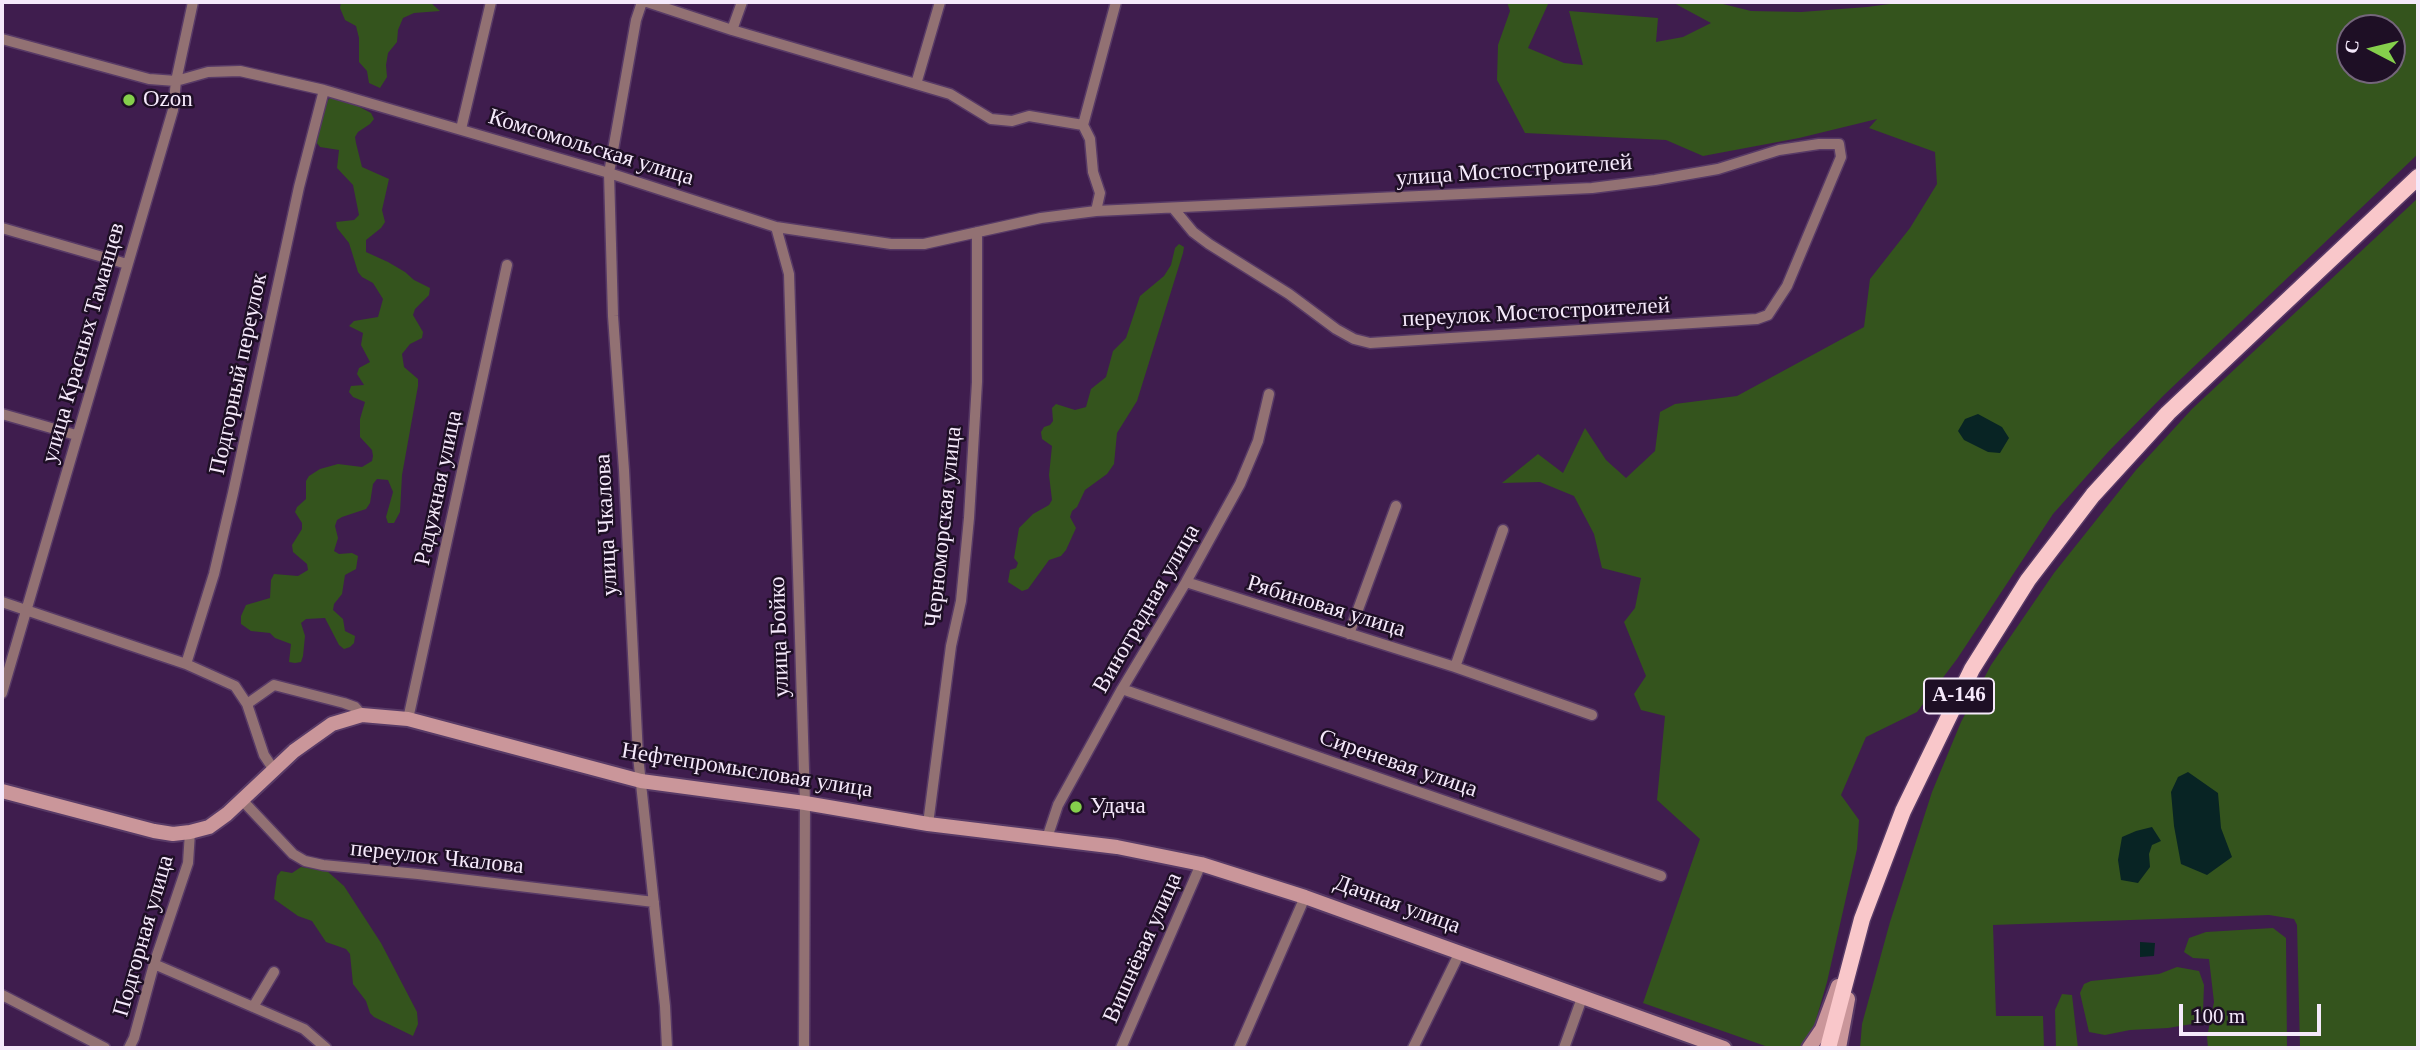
<!DOCTYPE html>
<html>
<head>
<meta charset="utf-8">
<style>
  body { margin:0 }
  #map { position:relative; width:2420px; height:1050px; overflow:hidden; background:#3f1d4e; font-family:"Times New Roman",serif }
  canvas { display:block }
  .frame { position:absolute; inset:0; border:4px solid #f5e9fb; pointer-events:none }
  .north { position:absolute; left:2336px; top:14px; width:70px; height:70px; box-sizing:border-box; background:#1e0f25; border:2px solid #74667b; border-radius:50%; rotate:277deg; font-size:19px; font-weight:700; line-height:28px; text-align:center; color:#f5e9fb }
  .north::after { content:''; display:block; margin:auto; width:24px; height:32px; background:#85cf4c; clip-path:polygon(50% 0,100% 100%,50% 72%,0 100%) }
  .scale { position:absolute; left:2179px; top:1004px; width:142px; height:32px; box-sizing:border-box; border:4px solid #f5e9fb; border-top:0; padding-left:9px; font-size:21px; line-height:24px; white-space:nowrap; color:#f5e9fb; -webkit-text-stroke:5px #1e0f25; paint-order:stroke }
</style>
</head>
<body>
<div id="map">
<canvas width="2420" height="1050"></canvas>
<div class="frame"></div>
<div class="north">С</div>
<div class="scale">100 m</div>
</div>
<script>
const c = document.querySelector('canvas').getContext('2d');
c.lineJoin = 'round';
function paint(path, color) {
  c.fillStyle = color;
  c.fill(path, 'evenodd');
}
function poly(rows) {
  const path = new Path2D();
  for (const r of rows) {
    path.moveTo(r[0], r[1]);
    for (let i = 2; i < r.length; i += 2) path.lineTo(r[i], r[i + 1]);
  }
  return path;
}
function stroke(path, color, width, dash) {
  c.strokeStyle = color;
  c.lineWidth = width;
  c.lineCap = dash ? 'butt' : 'round';
  c.setLineDash(dash || []);
  c.stroke(path);
}
function write(font, color, halo, rows, align = 'center') {
  c.font = font + ' "Times New Roman",serif';
  c.lineWidth = 5;
  c.setLineDash([]);
  c.textBaseline = 'middle';
  c.strokeStyle = halo;
  c.fillStyle = color;
  for (const [text, x, y, turn = 0] of rows) {
    c.save();
    c.translate(x, y);
    c.rotate((+turn || 0) * Math.PI / 180);
    c.textAlign = isNaN(turn) ? turn : align;
    if (halo) c.strokeText(text, 0, 0);
    c.fillText(text, 0, 0);
    c.restore();
  }
}
paint(poly([
  [341,2,430,2,440,11,414,13,403,18,398,30,397,42,388,53,386,65,387,77,380,88,369,83,367,71,359,62,359,38,356,26,345,20,340,8],
  [1507,2,1549,2,1528,48,1564,63,1583,65,1569,11,1658,18,1656,42,1683,37,1711,23,1672,2,1715,2,1751,11,1801,12,1867,7,1905,2,2418,2,2418,154,2164,395,2108,452,2053,514,1957,659,1917,712,1866,737,1841,795,1859,820,1857,849,1827,982,1809,1044,1803,1048,1771,1048,1643,1003,1700,839,1657,800,1665,716,1641,710,1634,694,1646,676,1624,622,1635,608,1641,578,1602,568,1594,534,1574,496,1540,482,1502,483,1538,454,1563,473,1585,428,1606,460,1626,478,1655,451,1660,412,1675,404,1737,396,1864,327,1870,279,1910,228,1937,184,1935,152,1869,128,1877,119,1799,138,1703,156,1666,140,1525,133,1497,80,1498,45,1510,11],
  [2350,28,2392,28,2392,70,2350,70],
  [330,98,354,104,371,113,374,119,370,124,358,132,355,137,356,143,362,167,389,179,382,210,385,222,381,228,366,240,366,252,388,262,405,272,414,280,430,288,429,295,415,309,413,315,423,332,422,338,410,344,402,354,404,367,418,379,418,386,402,475,400,512,394,523,388,523,386,517,393,492,388,480,377,479,373,484,370,503,366,509,342,517,337,520,335,526,338,538,334,551,339,554,352,553,358,556,356,569,345,575,342,594,334,604,333,610,343,619,345,631,355,636,354,643,350,647,344,649,339,645,325,618,306,619,301,623,305,636,303,656,301,662,295,663,289,662,291,644,275,638,270,633,251,631,241,624,241,616,246,605,270,598,271,580,274,574,298,576,308,570,307,564,293,552,292,545,302,529,302,523,295,512,297,507,306,499,306,481,309,476,320,469,338,464,362,467,372,461,373,456,372,450,360,437,360,419,365,402,353,397,349,392,351,386,364,385,357,374,359,368,370,362,361,345,363,333,349,326,354,321,378,317,383,299,373,283,362,277,358,272,349,243,337,228,336,222,354,220,359,215,353,185,337,168,339,150,320,147,316,142,326,102],
  [2418,198,2418,1048,2300,1048,2297,925,2294,919,2269,915,1993,925,1996,1016,2043,1016,2044,1048,1860,1048,1862,1024,1890,922,1932,792,1961,722,1991,665,2054,573,2136,470,2192,409],
  [1179,244,1184,247,1183,253,1137,401,1117,433,1114,464,1107,474,1085,490,1077,507,1072,511,1070,517,1076,528,1066,550,1061,556,1049,560,1028,589,1022,591,1008,582,1010,570,1016,568,1018,563,1014,558,1019,528,1033,514,1049,505,1052,500,1049,475,1052,446,1042,439,1041,432,1044,427,1050,425,1053,421,1052,408,1056,404,1075,410,1086,407,1091,389,1106,377,1113,351,1126,338,1140,296,1164,276,1171,265,1175,248],
  [301,867,327,871,344,886,381,943,417,1012,418,1024,413,1036,374,1017,370,1013,366,1001,353,984,350,954,346,949,326,942,312,921,298,916,274,899,277,876,281,871,292,873],
  [2273,928,2286,938,2287,1048,2208,1048,2207,1037,2214,1002,2209,959,2193,958,2184,952,2189,938,2206,932],
  [2177,967,2199,971,2204,985,2203,1012,2192,1024,2168,1028,2130,1030,2105,1035,2089,1032,2080,993,2084,984,2091,981,2159,974],
  [2062,994,2072,995,2078,1048,2056,1048,2055,1010]
]), '#34541d');
paint(poly([
  [1978,414,2002,427,2009,438,2000,453,1988,452,1964,440,1958,431,1965,419],
  [2188,772,2218,793,2221,828,2232,857,2207,875,2181,864,2174,826,2171,792,2178,777],
  [2152,827,2161,841,2152,845,2149,854,2150,867,2138,883,2121,880,2118,860,2122,837,2136,831],
  [2140,942,2155,943,2154,956,2140,957]
]), '#082424');
const minor = poly([
  [642,2,636,20,609,173,613,316,624,470,638,756,665,1006,667,1048],
  [647,2,732,30,950,94,991,119,1012,121,1029,116,1083,125],
  [732,30,742,2],
  [2,39,149,79,176,81,208,72,240,71,324,90,609,173,776,227,891,244,924,244,1041,218,1096,211,1592,188,1655,180,1718,169,1779,150,1819,144,1839,144,1841,157,1787,286,1768,315,1757,319,1370,343,1354,339,1336,329,1289,294,1209,244,1193,232,1174,209],
  [916,84,940,2],
  [461,129,491,2],
  [1096,211,1100,193,1093,172,1090,139,1083,125,1116,2],
  [776,227,789,274,805,803,804,1048],
  [2,228,127,264],
  [2,414,76,435],
  [1186,582,1455,667,1592,715],
  [2,602,186,664,235,686,247,704,274,685,344,703,355,707,362,715],
  [1349,634,1396,506],
  [186,664,214,574,233,493,299,187,324,90],
  [1455,667,1503,530],
  [1122,689,1661,876],
  [2,693,173,110,176,81,193,2],
  [247,704,264,755,274,770],
  [408,719,507,265],
  [242,800,293,854,305,861,323,865,418,874,654,902],
  [928,824,951,646,961,601,969,518,977,382,977,232],
  [1047,838,1058,805,1122,689,1186,582,1240,484,1258,441,1269,394],
  [154,964,304,1029,326,1048],
  [2,995,105,1048],
  [253,1007,274,972],
  [129,1048,134,1038,154,964,188,863,190,832],
  [1121,1048,1201,864],
  [1239,1048,1305,897],
  [1413,1048,1460,952],
  [1564,1048,1582,998]
]);
const secondary = poly([
  [2,791,154,831,173,834,190,832,209,827,227,814,294,751,332,724,362,715,408,719,641,781,805,803,928,824,1117,847,1201,864,1305,897,1724,1048],
  [1809,1048,1822,1029,1838,986],
  [1839,1048,1848,999]
]);
const trunk = poly([
  [1828,1048,1862,919,1903,811,1972,669,2028,580,2093,495,2168,413,2418,177]
]);
stroke(minor, '#583a66', 13);
stroke(secondary, '#583a66', 18);
stroke(trunk, '#583a66', 19);
stroke(minor, '#927173', 10);
stroke(secondary, '#ca969a', 14);
stroke(trunk, '#f9c7ca', 16);
for (const [x, y, r, color] of [
  [129,100,7,"#85cf4c"],
  [1076,807,7,"#85cf4c"]
]) {
  const dot = new Path2D();
  dot.arc(x, y, r, 0, 2 * Math.PI);
  c.fillStyle = color;
  c.fill(dot);
  stroke(dot, '#1e0f25', 2.5);
}
for (const [x, y, w] of [
  [1959,696,70]
]) {
  const box = new Path2D();
  box.roundRect(x - w / 2, y - 17.5, w, 35, 5);
  c.fillStyle = '#1e0f25';
  c.fill(box);
  stroke(box, '#f5e9fb', 2);
}
write('bold 21px', '#f5e9fb', null, [
  ["А-146",1959,696]
]);
write('23px', '#f5e9fb', '#1e0f25', [
  ["Ozon",143,100],
  ["Удача",1090,807]
], 'left');
write('23px', '#f5e9fb', '#1e0f25', [
  ["Комсомольская улица",591,148,17],
  ["улица Мостостроителей",1514,171,-4],
  ["переулок Мостостроителей",1536,313,-3],
  ["улица Красных Таманцев",84,343,-74],
  ["Подгорный переулок",239,374,-78],
  ["Радужная улица",439,488,-78],
  ["улица Чкалова",607,525,-93],
  ["Черноморская улица",944,527,-84],
  ["Рябиновая улица",1326,607,17],
  ["Виноградная улица",1147,609,-60],
  ["улица Бойко",780,637,-92],
  ["Сиреневая улица",1398,764,19],
  ["Нефтепромысловая улица",747,771,9],
  ["переулок Чкалова",437,858,6],
  ["Дачная улица",1397,905,20],
  ["Подгорная улица",144,936,-74],
  ["Вишнёвая улица",1143,948,-66]
]);
</script>
</body>
</html>
